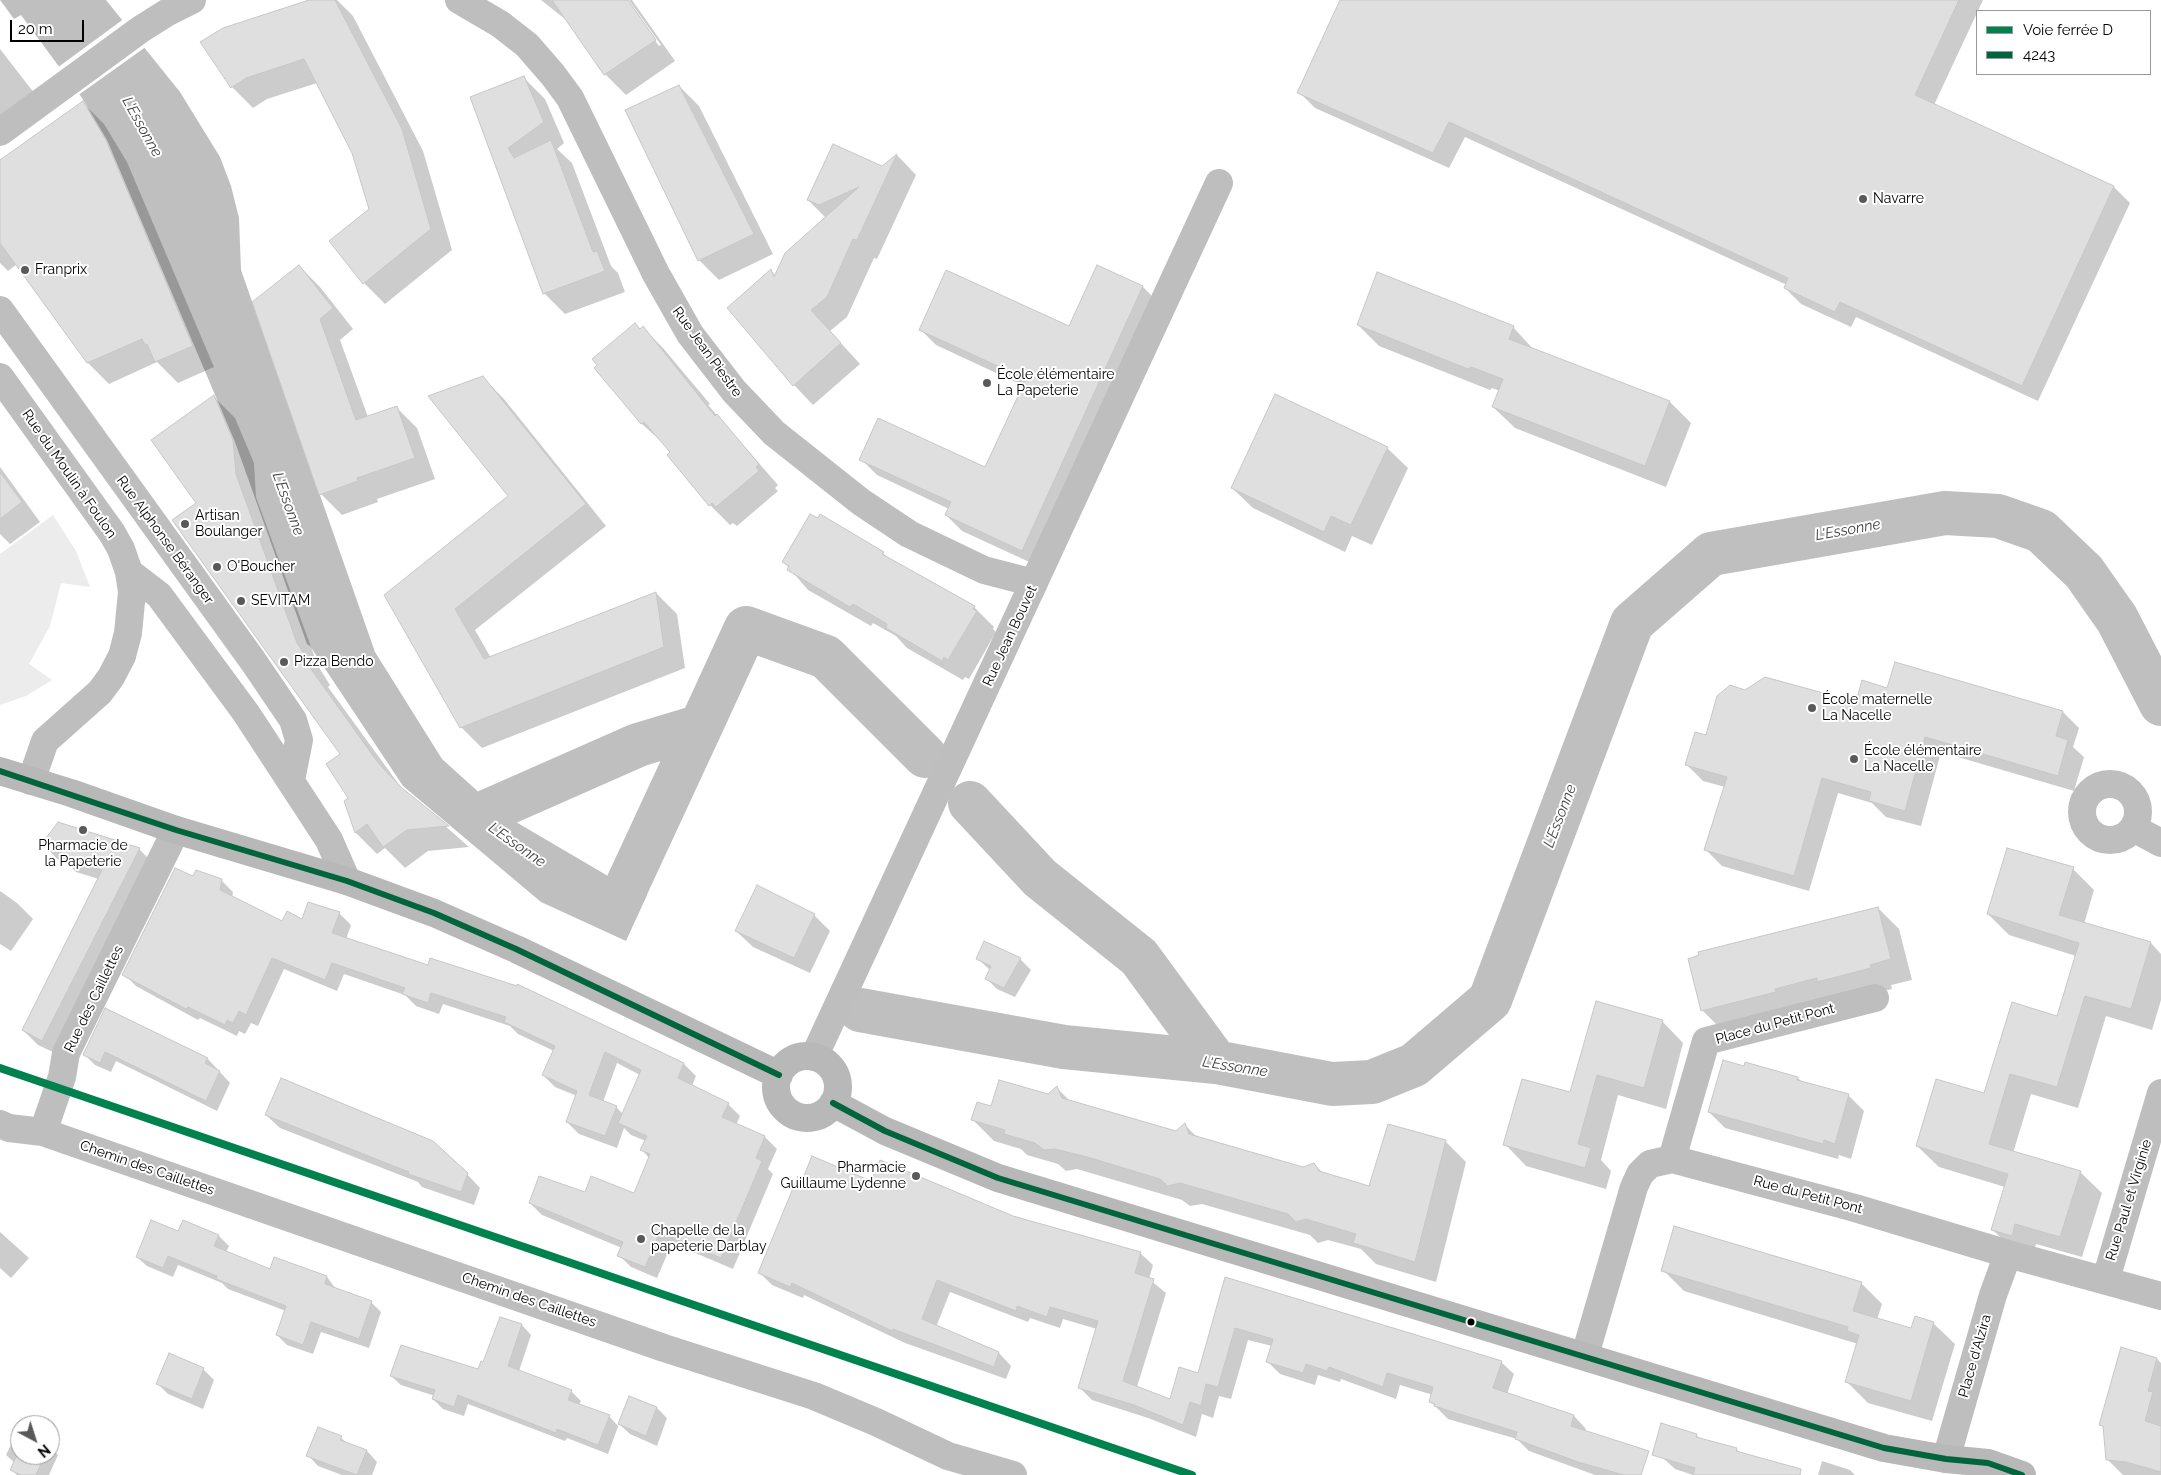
<!DOCTYPE html>
<html>
<head>
<meta charset="utf-8">
<style>
  body { margin:0 }
  #map { position:relative; width:2161px; height:1475px; overflow:hidden; background:#fff; font-family:Raleway,sans-serif }
  canvas { display:block }
  .legend { position:absolute; left:1976px; top:10px; width:175px; height:65px; box-sizing:border-box; background:#fff; border:1px solid #999; margin:0; padding:6px 9px; list-style:none; font-size:15px; color:#000 }
  .legend li { display:flex; align-items:center; gap:10px; height:25px }
  .legend b { width:25px; border:1px solid #999 }
  .north { position:absolute; left:10px; top:1415px; width:50px; height:50px; box-sizing:border-box; background:#fff; border:1px solid #999; border-radius:50%; rotate:140deg; font-size:14px; font-weight:700; line-height:20px; text-align:center; color:#000 }
  .north::after { content:''; display:block; margin:auto; width:18px; height:22px; background:#595959; clip-path:polygon(50% 0,100% 100%,50% 72%,0 100%) }
  .scale { position:absolute; left:10px; top:20px; width:74px; height:22px; box-sizing:border-box; border:2px solid #000; border-top:0; padding-left:6px; font-size:15px; line-height:18px; white-space:nowrap; color:#000; -webkit-text-stroke:4px #fff; paint-order:stroke }
</style>
</head>
<body>
<div id="map">
<canvas width="2161" height="1475"></canvas>
<ul class="legend">
<li><b style="height:6px;background:#00824e"></b>Voie ferrée D</li>
<li><b style="height:6px;background:#00643c"></b>4243</li>
</ul>
<div class="north">N</div>
<div class="scale">20 m</div>
</div>
<script>
const c = document.querySelector('canvas').getContext('2d');
c.lineJoin = 'round';
function paint(path, color) {
  c.fillStyle = color;
  c.fill(path, 'evenodd');
}
function poly(rows) {
  const path = new Path2D();
  for (const r of rows) {
    if (r.length === 3) {
      path.moveTo(r[0] + r[2], r[1]);
      path.arc(r[0], r[1], r[2], 0, 2 * Math.PI);
      continue;
    }
    path.moveTo(r[0], r[1]);
    for (let i = 2; i < r.length; i += 2) path.lineTo(r[i], r[i + 1]);
  }
  return path;
}
function stroke(path, color, width, dash) {
  c.strokeStyle = color;
  c.lineWidth = width;
  c.lineCap = dash ? 'butt' : 'round';
  c.setLineDash(dash || []);
  c.stroke(path);
}
function write(font, color, halo, rows, align = 'center') {
  c.font = font + ' Raleway,sans-serif';
  c.lineWidth = 4;
  c.setLineDash([]);
  c.textBaseline = 'middle';
  c.strokeStyle = halo;
  c.fillStyle = color;
  for (const [text, x, y, turn = 0] of rows) {
    c.save();
    c.translate(x, y);
    c.rotate((+turn || 0) * Math.PI / 180);
    c.textAlign = isNaN(turn) ? turn : align;
    if (halo) c.strokeText(text, 0, 0);
    c.fillText(text, 0, 0);
    c.restore();
  }
}
paint(poly([
  [53,515,76,551,90,587,61,583,50,626,29,664,52,680,26,696,0,705,0,554]
]), '#ececec');
paint(poly([
  [0,0,106,0,180,92,220,157,231,186,239,218,241,270,375,652,442,759,504,815,608,876,647,895,626,941,541,902,403,786,310,646,307,644,235,442,107,140,82,98,21,15,14,19]
]), '#bfbfbf');
paint(poly([
  [125,18,147,46,77,96,57,68]
]), '#fff');
paint(poly([
  [314,0,337,0,353,16,423,151,452,250,385,304,364,283,370,209,353,153,317,83,267,99,253,108,232,87],
  [541,0,626,0,659,46,661,45,629,0,632,0,675,61,626,95,605,74,570,23],
  [1341,0,1983,0,1934,105,2114,187,2130,203,2038,401,1856,317,1851,327,1801,304,1785,288,1787,285,1465,137,1449,168,1315,108,1299,92],
  [0,49,38,98,0,125],
  [524,78,545,99,564,143,557,149,572,163,611,266,618,273,625,292,565,314,544,293,471,97],
  [679,86,699,106,773,254,719,280,699,260],
  [83,103,104,124,127,162,214,367,178,383,157,362,109,384,87,362,17,264,8,271,0,263,0,162],
  [897,155,916,175,877,259,874,258,847,317,830,331,860,364,813,405,794,385,771,271,776,276,826,218,808,200,883,168],
  [299,266,320,287,353,329,340,340,368,417,396,407,417,428,435,479,377,499,378,502,342,515,321,494],
  [1098,267,1143,287,1159,303,1038,566,962,531,946,515,949,509,877,475,861,459,986,469,1024,386,936,345,920,329,1069,328],
  [1358,325,1513,327,1534,350,1670,402,1691,423,1666,487,1515,428,1493,407,1500,391,1492,388,1490,390,1379,346],
  [643,328,663,348,710,404,708,405,778,485,775,488,778,491,737,526,733,523,730,525,710,505,668,455,672,453,663,443,642,424,595,368],
  [483,378,504,399,606,526,475,630,491,658,656,593,677,614,685,668,482,748,461,727,386,596,510,496],
  [214,397,235,418,254,463,256,497,318,666,330,685,328,687,400,786,469,847,428,851,405,868,385,848,377,854,356,833,345,802,350,798,342,755,198,503],
  [1387,448,1408,468,1372,545,1352,536,1345,552,1253,508,1232,488],
  [0,467,40,522,10,544,0,534],
  [883,553,889,559,974,607,994,627,993,629,996,632,969,679,965,677,963,680,907,648,896,636,873,623,871,626,808,590,784,562],
  [1896,664,2063,712,2079,728,2073,747,2084,757,2074,791,1941,752,1921,826,1886,817,1872,803,1838,793,1809,891,1722,866,1706,850,1725,787,1703,781,1687,765,1745,691,1857,704,1888,689],
  [58,824,139,849,154,864,57,1054,38,1045,23,1030,99,879,76,872,68,864,57,859,43,844],
  [2073,869,2094,890,2084,924,2151,943,2161,954,2161,1000,2152,1030,2106,1016,2078,1108,2031,1094,2013,1153,2080,1172,2102,1193,2082,1257,2036,1244,2033,1257,2014,1251,1993,1230,2005,1187,1939,1167,1917,1146,1985,1094,2058,1017,2076,956,2009,935,1988,914],
  [193,878,221,880,233,892,232,898,283,923,339,913,351,925,346,939,684,1064,696,1076,692,1086,728,1104,740,1116,736,1125,765,1137,777,1149,768,1169,773,1174,733,1269,672,1243,657,1278,631,1267,619,1255,622,1248,542,1215,530,1203,585,1193,635,1194,649,1158,642,1150,646,1141,631,1135,624,1128,617,1148,579,1134,567,1122,577,1096,555,1087,543,1075,554,1051,518,1034,510,1026,443,1004,439,1014,416,1006,405,995,344,974,337,991,284,969,258,1026,251,1023,245,1034,239,1031,237,1036,200,1018,198,1020,136,986,124,974],
  [617,1063,640,1075,623,1114,616,1107,603,1102],
  [0,891,17,903,33,919,11,951,0,944],
  [1878,908,1899,929,1912,980,1891,985,1892,989,1723,1031,1702,1010],
  [814,915,830,931,810,973,753,947,736,931],
  [985,943,1020,959,1031,970,1015,997,997,989,986,978,990,970,977,958],
  [106,1010,208,1059,230,1083,217,1111,116,1061,111,1072,95,1065,84,1054],
  [1662,1021,1683,1043,1666,1109,1618,1095,1601,1160,1611,1171,1606,1189,1526,1166,1505,1144],
  [1744,1067,1798,1078,1803,1083,1848,1095,1864,1111,1851,1159,1839,1155,1838,1159,1725,1128,1709,1112],
  [1057,1088,1071,1102,1177,1132,1185,1125,1198,1138,1303,1168,1314,1164,1324,1174,1370,1187,1445,1141,1466,1162,1436,1282,1376,1264,1361,1249,1328,1240,1318,1243,1310,1235,1202,1204,1190,1206,1182,1200,1077,1169,1066,1171,1058,1164,1027,1155,1021,1149,994,1141,973,1120,992,1108,1048,1095],
  [266,1115,467,1174,480,1188,474,1205,422,1187,418,1182,280,1128],
  [872,1183,1013,1218,1140,1253,1153,1265,1149,1279,1166,1293,1137,1387,1171,1400,1199,1374,1226,1279,1501,1362,1514,1374,1507,1394,1574,1416,1586,1429,1585,1432,1635,1475,1595,1475,1529,1451,1517,1439,1448,1419,1431,1402,1433,1395,1400,1385,1396,1399,1341,1379,1340,1382,1318,1375,1315,1385,1280,1374,1267,1361,1272,1346,1248,1340,1231,1399,1219,1396,1213,1418,1202,1414,1196,1437,1148,1418,1092,1400,1080,1388,1097,1329,1063,1319,1060,1328,1030,1318,1028,1322,950,1292,936,1327,999,1353,1011,1366,1006,1379,905,1343,804,1295,803,1298,772,1285,759,1272],
  [184,1222,219,1236,229,1246,226,1252,270,1270,275,1258,327,1277,336,1289,371,1302,381,1312,369,1348,321,1332,313,1354,287,1345,277,1335,286,1311,228,1289,222,1283,178,1265,173,1277,147,1266,137,1257,179,1233],
  [0,1232,29,1258,11,1278,0,1268],
  [1663,1270,1861,1283,1882,1304,1877,1320,1912,1330,1933,1323,1955,1344,1932,1421,1868,1403,1847,1382,1858,1344,1684,1291],
  [501,1319,522,1325,531,1335,519,1371,571,1391,581,1401,579,1405,609,1416,618,1426,629,1398,657,1408,667,1418,657,1446,630,1434,619,1424,608,1454,567,1438,565,1441,468,1404,464,1416,443,1409,433,1399,435,1396,401,1385,391,1376,479,1370,484,1364],
  [2122,1349,2157,1359,2161,1363,2161,1475,2123,1475,2108,1460,2105,1429,2100,1424],
  [203,1369,214,1380,203,1409,168,1394,158,1384],
  [17,1432,20,1433,20,1455,50,1455,50,1447,58,1455,49,1475,17,1475,12,1470,15,1463,6,1455],
  [1696,1435,1701,1439,1736,1449,1742,1454,1781,1475,1693,1475,1675,1469,1663,1458],
  [341,1438,347,1443,367,1451,377,1462,372,1475,342,1475,318,1466,308,1455],
  [1822,1461,1850,1470,1855,1475,1818,1475]
]), '#0003');
stroke(poly([
  [970,803,1040,878,1139,957,1216,1062],
  [477,816,638,745,701,726,746,628,826,657,925,756],
  [617,907,701,726],
  [860,1010,1064,1047,1216,1062,1332,1084,1372,1082,1414,1065,1490,1000,1632,623,1711,554,1945,513,1998,516,2041,531,2084,572,2117,619,2161,704]
]), '#bfbfbf', 44);
const building = poly([
  [309,0,335,0,402,129,431,229,363,284,329,241,369,209,352,153,304,59,246,78,231,88,200,42,223,28,309,0],
  [552,0,628,0,656,40,604,75,552,0],
  [1340,0,1959,0,1915,95,2114,186,2022,386,1840,302,1835,312,1784,288,1788,278,1449,122,1433,153,1297,93,1340,0],
  [524,76,544,122,508,148,514,158,551,140,593,252,597,251,605,271,543,294,470,97,524,76],
  [679,85,754,234,698,261,625,110,679,85],
  [83,101,106,140,193,346,155,362,147,344,145,345,142,339,87,363,0,243,0,160,83,101],
  [833,144,882,166,897,154,857,240,853,239,827,297,811,310,841,343,793,386,727,308,771,269,774,277,785,253,859,187,819,205,807,200,833,144],
  [299,265,333,308,320,319,356,420,397,406,415,458,357,478,358,481,319,495,252,302,299,265],
  [1097,265,1143,286,1022,551,945,515,951,502,859,460,878,418,985,467,1026,379,919,330,946,270,1069,326,1097,265],
  [1377,272,1514,326,1509,339,1670,401,1645,466,1492,407,1503,379,1471,367,1468,369,1357,325,1377,272],
  [635,323,640,329,643,326,715,416,717,414,759,464,756,467,759,471,716,507,712,503,709,506,667,455,670,452,644,422,641,424,594,368,597,365,592,359,635,323],
  [483,376,586,504,455,609,484,659,656,592,664,647,460,728,384,595,508,496,428,396,483,376],
  [1275,394,1388,447,1351,525,1331,516,1324,532,1231,488,1275,394],
  [214,395,233,440,236,474,297,643,310,663,308,665,379,764,402,788,449,826,407,830,383,847,367,824,355,833,344,801,348,798,326,764,340,754,172,520,196,503,151,440,214,395],
  [0,472,22,502,0,519,0,472],
  [810,514,818,518,820,514,884,552,882,554,975,606,973,609,977,611,948,660,944,657,942,661,886,628,887,624,853,604,850,607,787,570,789,566,782,562,810,514],
  [1895,662,2063,711,2056,736,2068,740,2058,776,1925,737,1905,811,1869,801,1871,792,1822,778,1794,876,1704,850,1727,777,1685,765,1695,732,1706,735,1717,696,1730,685,1745,690,1765,677,1856,702,1862,680,1887,688,1895,662],
  [58,822,140,848,42,1041,22,1030,102,870,60,857,62,853,41,845,58,822],
  [2007,848,2074,867,2059,915,2151,942,2131,1009,2085,996,2057,1087,2010,1074,1989,1144,2081,1171,2060,1237,2015,1224,2012,1236,1991,1230,2008,1174,1916,1146,1936,1079,1984,1093,2012,1002,2057,1016,2079,943,1987,914,2007,848],
  [175,868,193,876,196,870,222,879,220,890,282,921,287,911,302,919,308,902,340,912,332,933,428,965,430,958,517,986,517,984,684,1063,678,1078,729,1103,722,1117,765,1136,756,1158,762,1161,721,1258,660,1232,645,1267,617,1256,623,1242,529,1203,539,1176,585,1192,591,1176,634,1193,650,1154,640,1150,647,1136,618,1123,641,1070,605,1052,589,1095,617,1106,605,1136,566,1122,577,1091,542,1075,555,1046,504,1022,506,1017,431,993,428,1003,402,994,405,988,332,963,325,980,272,958,246,1015,239,1011,233,1023,227,1020,225,1025,188,1007,186,1009,122,975,175,868],
  [757,885,815,914,794,958,735,931,757,885],
  [1878,907,1891,959,1870,965,1871,968,1817,982,1817,978,1775,989,1776,992,1701,1011,1688,959,1699,955,1698,952,1878,907],
  [984,941,1021,958,1004,988,985,979,991,966,976,959,984,941],
  [1596,1001,1663,1020,1644,1088,1597,1075,1578,1144,1591,1148,1585,1168,1503,1145,1522,1079,1570,1092,1596,1001],
  [105,1008,208,1058,205,1063,220,1071,206,1101,105,1052,100,1063,83,1055,105,1008],
  [1723,1060,1744,1066,1745,1062,1798,1077,1797,1080,1849,1094,1835,1144,1824,1140,1823,1144,1708,1112,1723,1060],
  [281,1078,433,1141,468,1173,461,1192,408,1174,409,1172,265,1115,281,1078],
  [999,1080,1048,1094,1057,1086,1062,1098,1176,1131,1185,1123,1189,1134,1303,1167,1314,1163,1319,1171,1369,1186,1388,1124,1446,1140,1415,1262,1353,1243,1356,1234,1306,1219,1296,1222,1288,1214,1180,1183,1168,1186,1160,1179,1087,1157,1055,1149,1044,1150,1035,1143,1004,1134,1005,1130,971,1120,977,1102,991,1106,999,1080],
  [812,1156,871,1181,880,1160,1013,1216,1141,1252,1135,1273,1154,1279,1123,1381,1170,1399,1179,1367,1198,1373,1225,1277,1502,1361,1493,1388,1574,1415,1571,1426,1649,1451,1641,1475,1624,1475,1581,1463,1515,1439,1517,1432,1434,1406,1435,1404,1429,1402,1433,1387,1387,1373,1383,1387,1329,1367,1327,1371,1306,1364,1303,1373,1266,1362,1273,1339,1235,1328,1218,1387,1206,1384,1201,1406,1190,1402,1183,1425,1134,1405,1078,1388,1098,1321,1050,1307,1047,1317,1017,1306,1016,1311,937,1280,922,1319,999,1352,994,1367,893,1329,892,1331,792,1283,790,1287,758,1273,798,1176,803,1178,812,1156],
  [151,1220,178,1231,183,1220,219,1235,214,1246,270,1269,274,1257,327,1276,325,1284,372,1301,359,1339,311,1322,303,1345,276,1335,286,1306,216,1279,217,1276,168,1256,163,1268,136,1257,151,1220],
  [1674,1226,1862,1282,1853,1311,1911,1328,1915,1316,1934,1322,1911,1401,1845,1382,1859,1335,1847,1331,1848,1327,1661,1271,1674,1226],
  [500,1317,522,1324,508,1366,572,1390,568,1400,610,1415,598,1445,557,1429,556,1433,458,1395,454,1407,432,1399,435,1390,390,1376,401,1345,478,1369,481,1361,483,1362,500,1317],
  [2121,1347,2157,1358,2148,1391,2153,1392,2145,1421,2161,1426,2161,1472,2126,1462,2106,1460,2103,1426,2099,1425,2121,1347],
  [169,1353,204,1368,192,1399,156,1384,169,1353],
  [629,1396,657,1407,646,1436,618,1424,629,1396],
  [1661,1423,1697,1434,1696,1437,1737,1448,1736,1451,1801,1469,1800,1475,1693,1475,1695,1468,1652,1455,1661,1423],
  [318,1427,342,1436,340,1440,367,1450,357,1475,306,1456,318,1427],
  [17,1455,45,1455,36,1475,21,1475,10,1470,17,1455]
]);
paint(building, '#dfdfdf');
stroke(building, '#c7c7c7', 1);
stroke(poly([
  [459,0,500,24,527,45,553,75,570,98,656,274,690,334,734,391,774,433,861,502,909,534,984,570,1034,583],
  [0,132,141,29,168,12,192,0],
  [0,310,253,661,293,720,299,740,291,780],
  [0,377,112,533,121,549,129,572,132,592,128,633,122,656,111,677,100,692,45,741,31,781],
  [129,572,159,595,246,713,329,840,347,881],
  [2110,812,28],
  [2133,828,2161,843],
  [814,1057,1219,183],
  [0,1124,9,1128,43,1132,63,1139,664,1348,814,1396,876,1422,948,1456,1013,1475],
  [43,1132,62,1077,66,1053,176,830],
  [1672,1159,1706,1041,1875,998],
  [2106,1279,2161,1093],
  [1585,1355,1634,1187,1640,1174,1650,1164,1672,1159,1855,1208,2008,1254,2161,1296],
  [1946,1459,1993,1295,2008,1254]
]), '#bebebe', 28);
stroke(poly([
  [0,771,71,793,176,830,347,881,434,913,516,949,779,1075],
  [807,1087,31],
  [833,1103,885,1131,998,1178,1884,1448,1946,1459,1988,1463,2022,1475]
]), '#b8b8b8', 28);
stroke(poly([
  [0,771,176,830,347,881,434,913,516,949,779,1075],
  [833,1103,885,1131,998,1178,1884,1448,1946,1459,1988,1463,2022,1475]
]), '#00643c', 6);
stroke(poly([
  [0,1068,1192,1475]
]), '#00824e', 8);
for (const [x, y, r, color] of [
  [1863,199,5,"#595959"],
  [25,270,5,"#595959"],
  [987,383,5,"#595959"],
  [185,524,5,"#595959"],
  [217,567,5,"#595959"],
  [241,601,5,"#595959"],
  [284,662,5,"#595959"],
  [1812,708,5,"#595959"],
  [1854,759,5,"#595959"],
  [83,830,5,"#595959"],
  [916,1176,5,"#595959"],
  [641,1239,5,"#595959"],
  [1471,1322,4.5,"#000"]
]) {
  const dot = new Path2D();
  dot.arc(x, y, r, 0, 2 * Math.PI);
  c.fillStyle = color;
  c.fill(dot);
  stroke(dot, '#fff', 2);
}
write('14px', '#000', '#fff', [
  ["Navarre",1873,199],
  ["Franprix",35,270],
  ["École élémentaire",997,375],
  ["La Papeterie",997,391],
  ["Artisan",195,516],
  ["Boulanger",195,532],
  ["O'Boucher",227,567],
  ["SEVITAM",251,601],
  ["Pizza Bendo",294,662],
  ["École maternelle",1822,700],
  ["La Nacelle",1822,716],
  ["École élémentaire",1864,751],
  ["La Nacelle",1864,767],
  ["Pharmacie de",83,846,"center"],
  ["la Papeterie",83,862,"center"],
  ["Pharmacie",906,1168,"right"],
  ["Guillaume Lydenne",906,1184,"right"],
  ["Chapelle de la",651,1231],
  ["papeterie Darblay",651,1247]
], 'left');
write('14px', '#000', '#fff', [
  ["Rue Jean Piestre",707,352,54],
  ["Rue du Moulin à Foulon",69,474,55],
  ["Rue Alphonse Béranger",165,540,54],
  ["Rue Jean Bouvet",1010,636,-65],
  ["Rue des Caillettes",94,999,-64],
  ["Place du Petit Pont",1775,1024,-15],
  ["Chemin des Caillettes",147,1168,19],
  ["Rue du Petit Pont",1808,1195,15],
  ["Rue Paul et Virginie",2129,1200,-73],
  ["Chemin des Caillettes",529,1300,19],
  ["Place d'Alzira",1975,1356,-74]
]);
write('italic 15px', '#444', '#fff', [
  ["L'Essonne",142,127,61],
  ["L'Essonne",288,504,70],
  ["L'Essonne",1848,530,-10],
  ["L'Essonne",1560,816,-69],
  ["L'Essonne",517,845,35],
  ["L'Essonne",1235,1067,9]
]);
</script>
</body>
</html>
